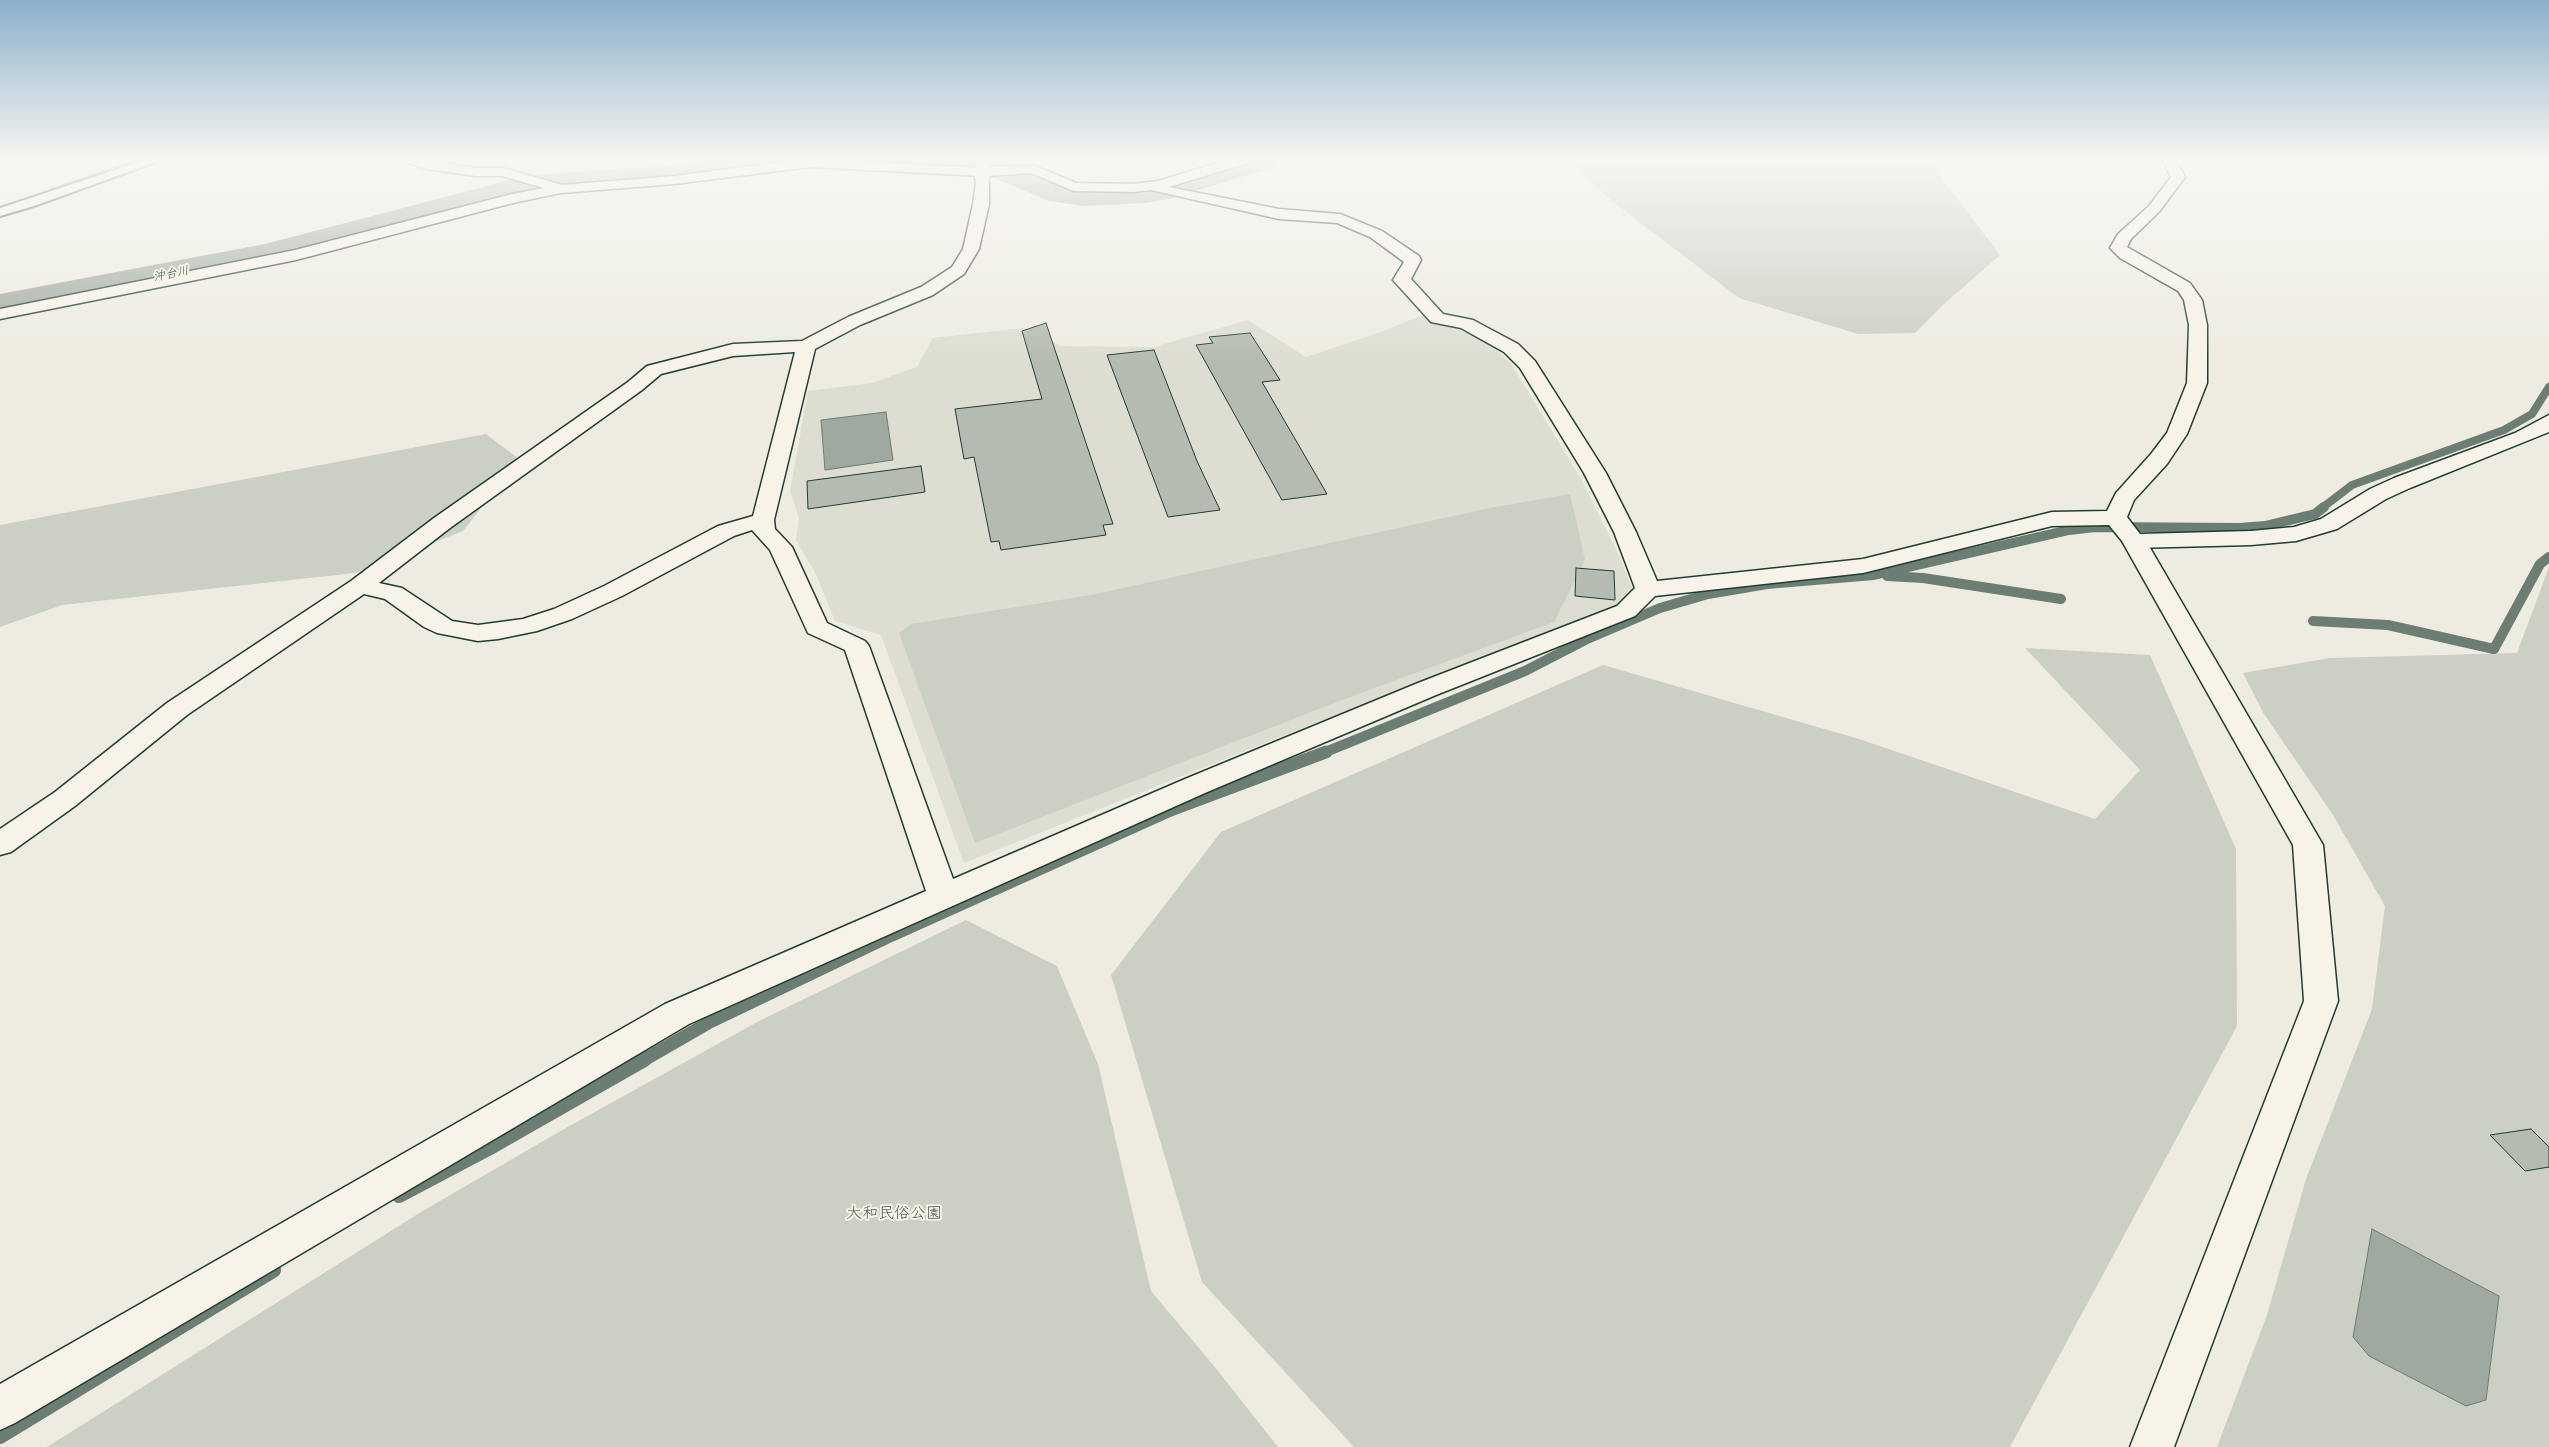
<!DOCTYPE html>
<html>
<head>
<meta charset="utf-8">
<style>
  body { margin:0 }
  canvas { display:block; background:#eeece1 }
</style>
</head>
<body>
<canvas width="2549" height="1447"></canvas>
<script>
const c = document.querySelector('canvas').getContext('2d');
c.lineJoin = 'round';
function paint(path, color) {
  c.fillStyle = color;
  c.fill(path, 'evenodd');
}
function poly(rows) {
  const path = new Path2D();
  for (const r of rows) {
    path.moveTo(r[0], r[1]);
    for (let i = 2; i < r.length; i += 2) path.lineTo(r[i], r[i + 1]);
  }
  return path;
}
function stroke(path, color, width, dash) {
  c.strokeStyle = color;
  c.lineWidth = width;
  c.lineCap = dash ? 'butt' : 'round';
  c.setLineDash(dash || []);
  c.stroke(path);
}
function write(font, color, halo, rows, align = 'center') {
  c.font = font + ' "Playpen Sans","Klee One",sans-serif';
  c.lineWidth = 4;
  c.setLineDash([]);
  c.textBaseline = 'middle';
  c.strokeStyle = halo;
  c.fillStyle = color;
  for (const [text, x, y, turn = 0] of rows) {
    c.save();
    c.translate(x, y);
    c.rotate((+turn || 0) * Math.PI / 180);
    c.textAlign = isNaN(turn) ? turn : align;
    if (halo) c.strokeText(text, 0, 0);
    c.fillText(text, 0, 0);
    c.restore();
  }
}
paint(poly([
  [1420,316,1474,336,1494,348,1512,365,1581,479,1616,549,1636,598,1615,610,1466,663,964,863,881,635,835,621,816,574,796,540,799,518,790,491,808,391,872,383,917,367,933,338,1022,328,1061,346,1153,347,1248,320,1306,357,1381,332]
]), '#ddddd2');
paint(poly([
  [1569,159,1933,159,1943,180,2000,255,1944,304,1915,333,1858,334,1739,298,1612,201,1570,163],
  [486,434,519,459,463,531,355,573,62,605,0,627,0,525],
  [1570,494,1585,560,1554,622,1342,700,975,843,899,633,911,624,1091,595,1490,508],
  [2549,567,2549,1447,2217,1447,2267,1315,2306,1179,2372,1009,2385,906,2333,815,2264,714,2243,673,2330,658,2517,653],
  [2025,648,2150,655,2236,849,2237,1026,2010,1447,1354,1447,1202,1282,1111,975,1221,832,1603,665,1859,739,2095,819,2140,770],
  [966,920,1057,966,1098,1064,1151,1291,1214,1366,1278,1447,47,1447,421,1212,564,1129,761,1020]
]), '#cccfc4');
const water = poly([
  [886,412,893,460,825,470,821,420,886,412],
  [2372,1229,2499,1296,2486,1400,2466,1406,2369,1356,2353,1337,2372,1229]
]);
paint(water, '#9fa99f');
stroke(water, '#6c7e74', 1);
stroke(poly([
  [52,191,145,159]
]), '#6c7e74', 6);
stroke(poly([
  [2322,508,2352,485,2504,430,2532,414,2549,387]
]), '#6c7e74', 8);
stroke(poly([
  [1887,576,1923,578,2061,599],
  [2313,621,2388,625,2494,649,2540,564,2549,557],
  [1323,753,1525,671,1585,640,1660,608,1708,594,1767,584,1874,575,2069,530,2095,527,2240,528,2265,526,2315,514,2324,507]
]), '#6c7e74', 10);
stroke(poly([
  [642,1061,708,1023,892,935,1168,811,1326,752]
]), '#6c7e74', 13);
stroke(poly([
  [399,1195,488,1148,644,1059],
  [0,1436,273,1270]
]), '#6c7e74', 16);
paint(poly([
  [715,159,801,159,796,166,784,169,679,185,530,197,267,267,0,320,0,294,265,244,529,175,679,165,715,159],
  [839,159,1007,159,1068,183,1084,184,1146,181,1168,177,1228,159,1282,159,1277,166,1173,198,1146,203,1084,206,1049,201,995,178,856,169,844,166,839,159]
]), '#9fa99f');
const building = poly([
  [1046,323,1113,524,1103,525,1106,535,1001,550,999,541,991,542,974,457,964,459,955,409,1042,399,1022,331,1046,323],
  [1250,333,1280,380,1262,382,1327,494,1282,500,1196,345,1213,343,1209,337,1250,333],
  [1154,350,1197,461,1220,510,1168,517,1107,355,1154,350],
  [921,466,925,492,808,509,807,481,921,466],
  [1576,568,1614,571,1615,600,1575,596,1576,568],
  [2531,1129,2549,1147,2549,1167,2525,1171,2490,1135,2531,1129]
]);
paint(building, '#b5bbb0');
stroke(building, '#1f3d34', 1);
const lane = poly([
  [148,159,164,159,34,206,0,216,0,208,148,159]
]);
const street = poly([
  [403,159,424,159,476,168,503,168,566,186,568,189,561,193,502,176,476,176,427,169,405,162,403,159],
  [977,159,991,159,989,167,1033,165,1076,183,1133,184,1158,181,1230,159,1253,159,1251,162,1169,187,1279,209,1340,214,1382,231,1419,256,1421,260,1411,279,1443,314,1473,320,1518,344,1535,361,1606,473,1636,532,1657,581,1863,559,2052,512,2107,511,2116,493,2151,454,2167,433,2187,383,2189,325,2184,300,2178,291,2120,258,2110,248,2118,234,2149,206,2171,177,2162,159,2176,159,2185,177,2159,212,2131,239,2127,247,2190,283,2202,300,2207,325,2207,383,2187,434,2167,464,2134,500,2127,517,2140,534,2251,531,2294,527,2321,519,2370,489,2394,478,2515,433,2549,415,2549,432,2410,488,2386,499,2337,529,2296,541,2251,545,2134,548,2126,546,2109,525,2052,526,1863,573,1655,596,1635,616,1436,695,1205,793,689,1024,15,1423,0,1430,0,1384,665,1004,926,891,845,650,808,633,770,550,752,530,734,536,622,596,572,619,537,631,498,639,478,641,437,633,424,627,385,599,364,594,187,715,75,806,11,852,0,855,0,829,55,792,167,703,351,581,434,518,628,382,647,366,733,344,802,341,848,317,921,287,952,267,963,249,973,204,976,183,974,172,977,159],
  [1031,173,1074,191,1133,192,1151,190,1279,219,1337,223,1370,237,1404,262,1393,280,1431,322,1461,328,1504,352,1520,368,1584,473,1614,532,1635,588,1617,606,1418,683,1185,779,953,879,869,646,865,641,827,623,792,547,775,529,774,520,815,349,860,325,933,295,964,274,979,249,989,204,989,176,1031,173],
  [795,352,753,516,718,526,604,586,554,609,523,619,478,625,452,621,402,588,379,583,450,528,642,390,661,374,733,356,795,352]
]);
const secondary = poly([
  [807,159,981,168,988,172,981,176,811,167,674,184,561,193,513,203,296,260,0,319,0,309,295,250,512,194,561,185,674,176,807,159],
  [2134,534,2142,536,2146,541,2323,845,2338,1001,2174,1447,2130,1447,2304,1001,2293,845,2122,541,2126,536,2134,534]
]);
stroke(lane, '#1f3d34', 4);
stroke(street, '#1f3d34', 3);
stroke(secondary, '#1f3d34', 3);
paint(lane, '#f7f3e8');
paint(street, '#f7f3e8');
paint(secondary, '#f7f3e8');
const sky = c.createLinearGradient(0, 0, 0, 362);
sky.addColorStop(0, '#8bb0cb');
sky.addColorStop(0.44, '#f7f6f2');
sky.addColorStop(1, '#f7f6f200');
c.fillStyle = sky;
c.fillRect(0, 0, 2549, 362);
write('italic 12px', '#3f584f', '#f7f3e8', [
  ["沖台川",171,274,-11]
]);
write('16px', '#425a51', '#f7f3e8', [
  ["大和民俗公園",894,1214]
]);
</script>
</body>
</html>
